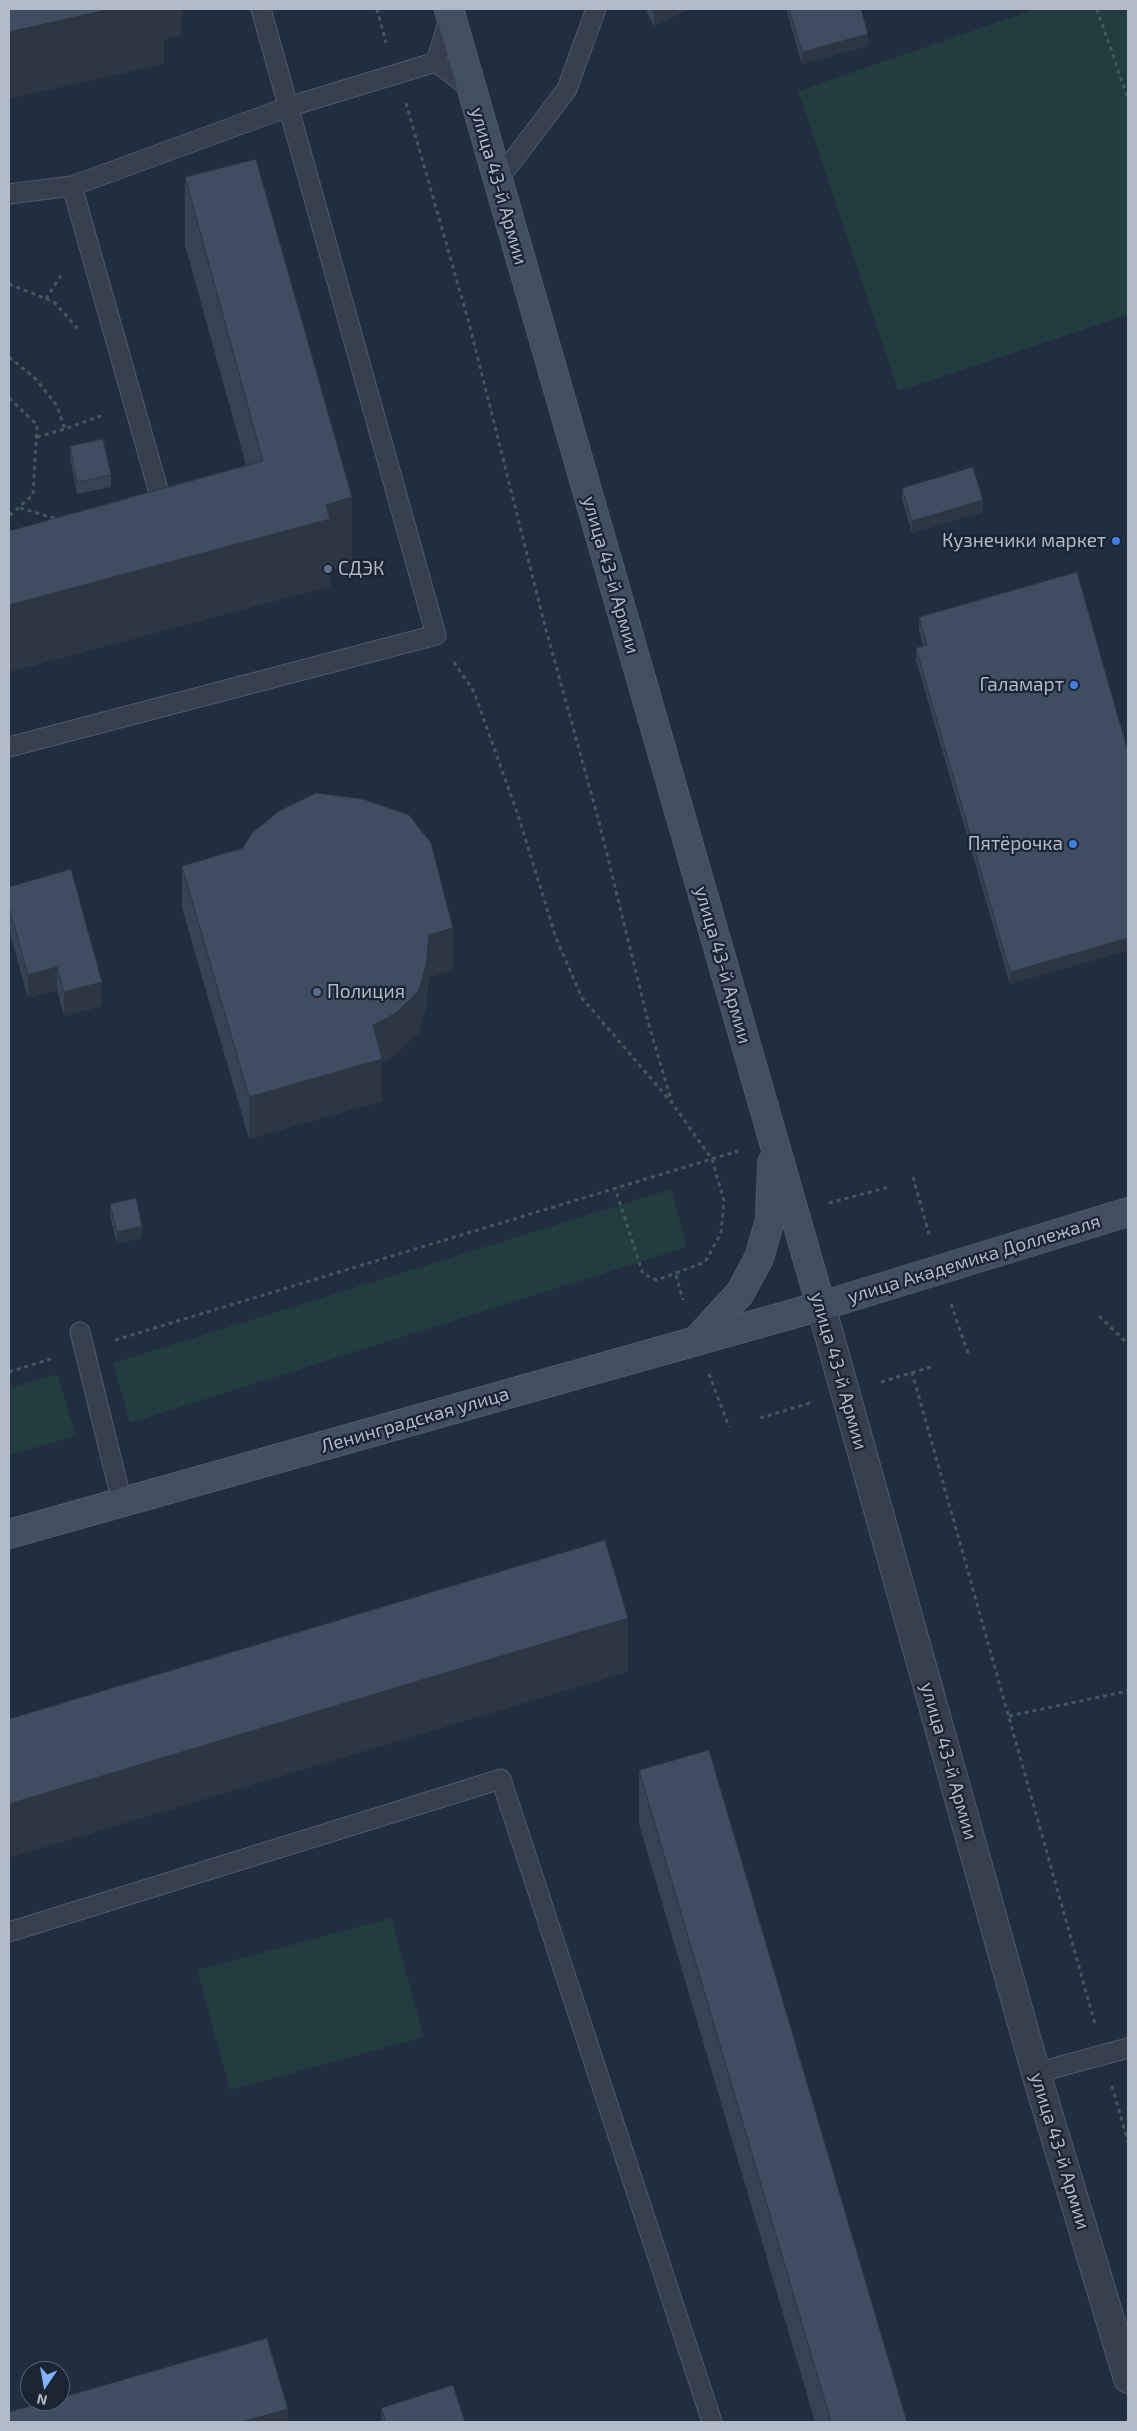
<!DOCTYPE html>
<html>
<head>
<meta charset="utf-8">
<style>
  body { margin:0 }
  #map { position:relative; width:1137px; height:2431px; overflow:hidden; background:#212e3e; font-family:"Exo 2",sans-serif }
  canvas { display:block }
  .frame { position:absolute; inset:0; border:10px solid #b0bac9; pointer-events:none }
  .north { position:absolute; left:20px; top:2361px; width:50px; height:50px; box-sizing:border-box; background:#1a2432; border:1px solid #56606e; border-radius:50%; rotate:192deg; font-size:14px; font-weight:700; line-height:20px; text-align:center; color:#b0bac9 }
  .north::after { content:''; display:block; margin:auto; width:18px; height:22px; background:#80b2ff; clip-path:polygon(50% 0,100% 100%,50% 72%,0 100%) }
</style>
</head>
<body>
<div id="map">
<canvas width="1137" height="2431"></canvas>
<div class="frame"></div>
<div class="north">N</div>
</div>
<script>
const c = document.querySelector('canvas').getContext('2d');
c.lineJoin = 'round';
function paint(path, color) {
  c.fillStyle = color;
  c.fill(path, 'evenodd');
}
function poly(rows) {
  const path = new Path2D();
  for (const r of rows) {
    path.moveTo(r[0], r[1]);
    for (let i = 2; i < r.length; i += 2) path.lineTo(r[i], r[i + 1]);
  }
  return path;
}
function stroke(path, color, width, dash) {
  c.strokeStyle = color;
  c.lineWidth = width;
  c.lineCap = dash ? 'butt' : 'round';
  c.setLineDash(dash || []);
  c.stroke(path);
}
function write(font, color, halo, rows, align = 'center') {
  c.font = font + ' "Exo 2",sans-serif';
  c.lineWidth = 4.5;
  c.setLineDash([]);
  c.textBaseline = 'middle';
  c.strokeStyle = halo;
  c.fillStyle = color;
  for (const [text, x, y, turn = 0] of rows) {
    c.save();
    c.translate(x, y);
    c.rotate((+turn || 0) * Math.PI / 180);
    c.textAlign = isNaN(turn) ? turn : align;
    if (halo) c.strokeText(text, 0, 0);
    c.fillText(text, 0, 0);
    c.restore();
  }
}
paint(poly([
  [1036,9,1128,9,1128,315,898,391,798,91],
  [671,1189,687,1247,130,1423,113,1363],
  [57,1374,76,1436,9,1455,9,1388],
  [391,1918,424,2037,230,2090,197,1970]
]), '#233c3f');
const service = poly([
  [436,62,450,16],
  [436,62,471,89],
  [498,180,567,89,596,9],
  [9,194,72,186],
  [165,514,72,186,288,107,436,62],
  [9,747,436,635,261,9],
  [80,1332,122,1502],
  [9,1932,501,1779,712,2422],
  [1036,2073,1128,2048]
]);
const tertiary = poly([
  [821,1306,1036,2073,1128,2379]
]);
const secondary = poly([
  [449,9,821,1306],
  [696,1341,740,1293,759,1258,770,1220,772,1163],
  [9,1534,821,1306,1128,1212]
]);
stroke(service, '#505a68', 21);
stroke(tertiary, '#505a68', 30);
stroke(secondary, '#505a68', 30);
stroke(poly([
  [377,9,386,43],
  [1097,9,1128,99],
  [406,103,469,323,545,626,598,818,649,1025,672,1103],
  [9,284,54,302,78,329],
  [46,299,63,272],
  [9,357,35,378,57,406,65,429,103,415],
  [9,398,37,425,33,495,9,516],
  [37,437,65,429],
  [20,508,57,519],
  [454,662,474,692,519,818,556,938,582,998,672,1103,712,1159,724,1201,721,1233,705,1262,657,1280,643,1274,615,1188],
  [913,1177,929,1234],
  [829,1203,889,1187],
  [676,1275,683,1300],
  [951,1304,969,1356],
  [1099,1316,1128,1344],
  [115,1340,738,1151],
  [9,1372,54,1358],
  [912,1372,1095,2024],
  [709,1374,729,1427],
  [881,1382,931,1367],
  [760,1418,810,1403],
  [1009,1716,1128,1691],
  [1112,2086,1128,2142]
]), '#41595c', 3, [4, 4]);
stroke(service, '#353f4e', 19);
stroke(tertiary, '#353f4e', 28);
stroke(secondary, '#434e61', 28);
paint(poly([
  [645,9,690,9,654,26],
  [786,9,861,9,868,46,802,64],
  [185,177,352,564,330,571,330,586,9,672,9,531,246,465,185,245],
  [70,446,111,475,111,487,77,494,70,458],
  [902,488,983,512,912,533,902,500],
  [919,617,1128,752,1128,950,1010,984,916,660,916,648,923,646,919,630],
  [243,848,453,970,429,977,426,1008,419,1032,396,1054,382,1062,382,1101,249,1139,182,908,182,866],
  [9,887,102,1006,64,1016,57,990,28,998,9,930],
  [110,1204,142,1238,117,1244,110,1216],
  [639,1770,907,2422,815,2422,639,1824],
  [381,2408,465,2422,381,2422]
]), '#374253');
paint(poly([
  [111,9,182,9,182,35,164,40,164,64,9,99,9,32],
  [654,9,690,9,654,26],
  [868,34,868,46,802,64,802,52],
  [352,497,352,564,330,571,330,586,9,672,9,605],
  [983,500,983,512,912,533,912,521],
  [453,928,453,970,429,977,426,1008,419,1032,396,1054,382,1062,382,1101,249,1139,249,1097,373,1025,429,935],
  [1128,938,1128,950,1010,984,1010,972],
  [57,967,57,990,28,998,28,975],
  [102,982,102,1006,64,1016,64,992],
  [142,1226,142,1238,117,1244,117,1232],
  [628,1618,628,1672,9,1858,9,1804],
  [288,2409,288,2422,241,2422]
]), '#2d3643');
const building = poly([
  [9,9,111,9,9,32,9,9],
  [789,9,861,9,868,34,802,52,789,9],
  [256,159,352,497,326,505,330,519,9,605,9,531,263,461,185,177,256,159],
  [103,439,111,475,77,482,70,446,103,439],
  [973,467,983,500,912,521,902,488,973,467],
  [1077,572,1128,752,1128,938,1010,972,916,648,927,645,919,617,1077,572],
  [316,793,363,799,409,815,431,843,453,928,429,935,426,966,419,990,396,1013,373,1025,382,1059,249,1097,182,866,243,848,251,834,279,811,316,793],
  [71,869,102,982,64,992,57,967,28,975,9,906,9,887,71,869],
  [136,1198,142,1226,117,1232,110,1204,136,1198],
  [605,1540,628,1618,9,1804,9,1719,605,1540],
  [709,1750,907,2422,831,2422,639,1770,709,1750],
  [267,2338,288,2409,241,2422,9,2422,9,2412,48,2401,60,2401,60,2398,267,2338],
  [453,2385,465,2422,386,2422,381,2408,453,2385]
]);
paint(building, '#404d60');
stroke(building, '#2d3643', 1);
for (const [x, y, r, color] of [
  [1116,541,5,"#3f7fe0"],
  [328,569,5,"#5c6f8a"],
  [1074,685,5,"#3f7fe0"],
  [1073,844,5,"#3f7fe0"],
  [317,992,5,"#5c6f8a"]
]) {
  const dot = new Path2D();
  dot.arc(x, y, r, 0, 2 * Math.PI);
  c.fillStyle = color;
  c.fill(dot);
  stroke(dot, '#1a2432', 2);
}
write('19px', '#b0bac9', '#1a2432', [
  ["улица 43-й Армии",499,186,74],
  ["улица 43-й Армии",611,575,74],
  ["улица 43-й Армии",723,965,74],
  ["улица Академика Доллежаля",974,1259,-17],
  ["улица 43-й Армии",839,1371,74],
  ["Ленинградская улица",415,1420,-16],
  ["улица 43-й Армии",949,1761,74],
  ["улица 43-й Армии",1060,2151,73]
]);
write('19px', '#b0bac9', '#1a2432', [
  ["Кузнечики маркет",1106,541],
  ["СДЭК",338,569,"left"],
  ["Галамарт",1064,685],
  ["Пятёрочка",1063,844],
  ["Полиция",327,992,"left"]
], 'right');
</script>
</body>
</html>
